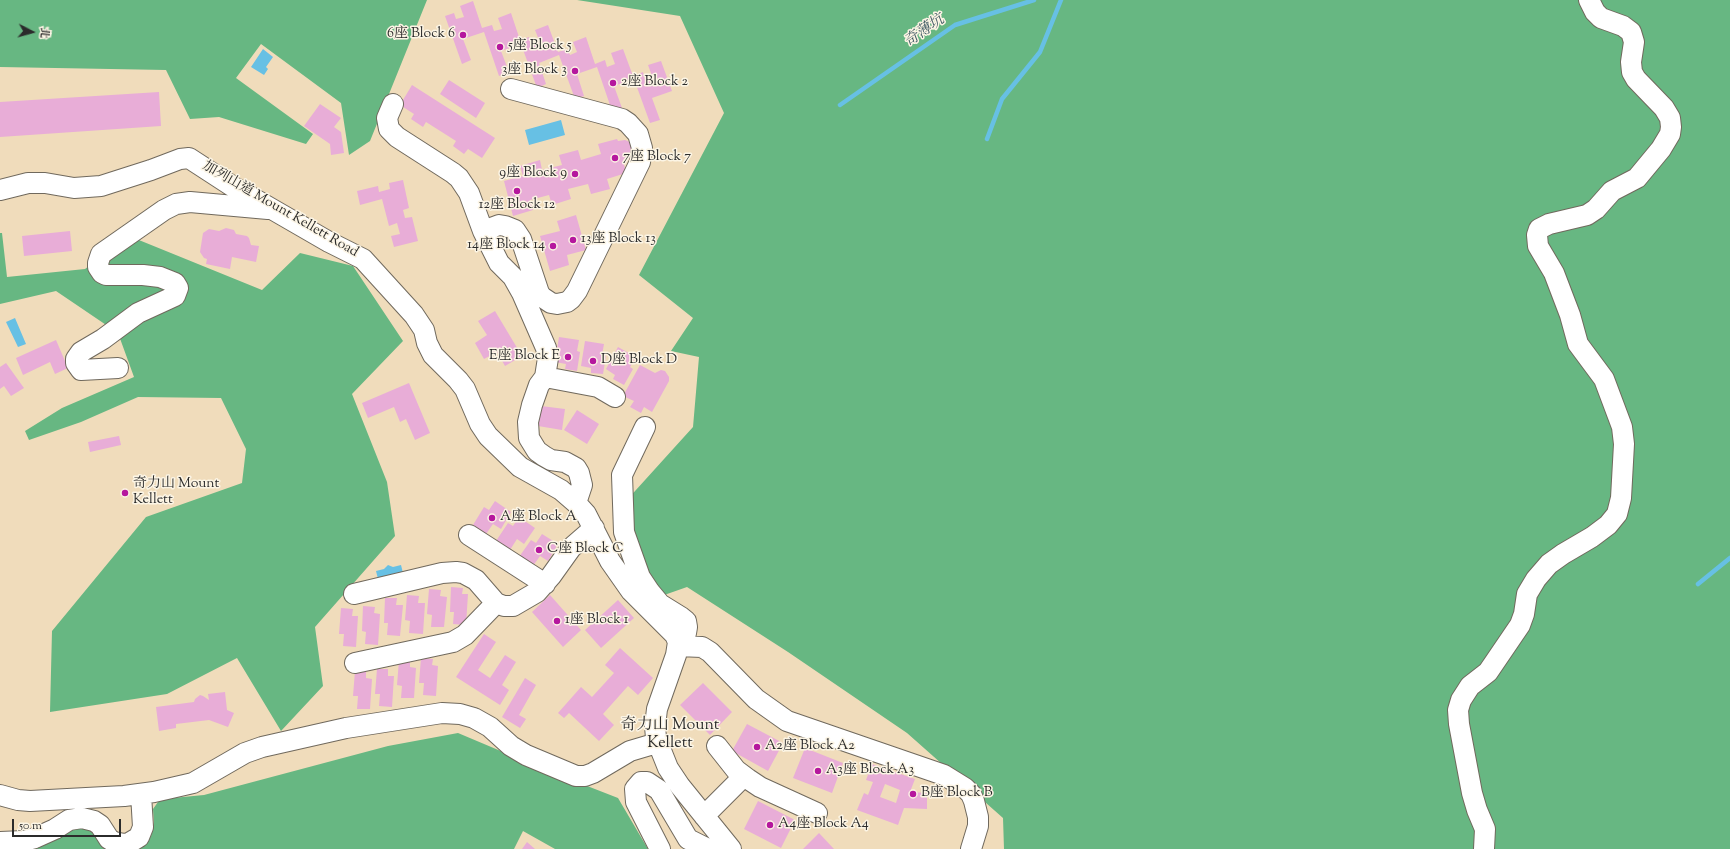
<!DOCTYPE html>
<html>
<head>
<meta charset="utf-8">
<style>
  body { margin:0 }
  #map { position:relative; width:1730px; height:849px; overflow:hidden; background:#f0dcbb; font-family:"Sorts Mill Goudy","Noto Serif TC",serif }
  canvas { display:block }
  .north { position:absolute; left:12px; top:12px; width:40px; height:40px; -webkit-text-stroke:3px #fcf5e5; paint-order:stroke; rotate:96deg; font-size:11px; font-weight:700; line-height:16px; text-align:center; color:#2b2b2b }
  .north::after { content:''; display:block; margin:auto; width:14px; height:18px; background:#2b2b2b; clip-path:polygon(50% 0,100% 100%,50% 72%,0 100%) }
  .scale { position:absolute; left:12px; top:819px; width:109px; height:18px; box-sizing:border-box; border:2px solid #2b2b2b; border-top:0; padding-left:5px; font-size:12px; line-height:14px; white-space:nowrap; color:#2b2b2b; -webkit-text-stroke:3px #fcf5e5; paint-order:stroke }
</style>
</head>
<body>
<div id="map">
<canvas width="1730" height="849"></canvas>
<div class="north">北</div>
<div class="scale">50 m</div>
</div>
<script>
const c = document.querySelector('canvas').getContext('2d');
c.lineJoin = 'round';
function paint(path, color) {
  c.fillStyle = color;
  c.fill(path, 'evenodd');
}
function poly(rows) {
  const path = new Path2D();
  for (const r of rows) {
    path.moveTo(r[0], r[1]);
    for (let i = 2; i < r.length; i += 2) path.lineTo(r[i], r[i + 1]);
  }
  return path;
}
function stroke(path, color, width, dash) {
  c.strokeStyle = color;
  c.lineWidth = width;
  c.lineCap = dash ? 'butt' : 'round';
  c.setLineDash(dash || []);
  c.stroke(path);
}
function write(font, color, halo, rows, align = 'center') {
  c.font = font + ' "Sorts Mill Goudy","Noto Serif TC",serif';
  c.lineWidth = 3;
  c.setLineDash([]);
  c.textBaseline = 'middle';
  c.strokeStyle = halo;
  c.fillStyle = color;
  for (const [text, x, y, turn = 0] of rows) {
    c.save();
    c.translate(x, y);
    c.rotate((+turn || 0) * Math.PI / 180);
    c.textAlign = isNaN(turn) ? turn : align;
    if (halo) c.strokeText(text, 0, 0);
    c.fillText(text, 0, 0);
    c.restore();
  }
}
paint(poly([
  [0,0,427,0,370,141,349,155,341,103,261,44,236,78,313,134,306,144,219,117,190,119,166,70,0,67],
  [577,0,1730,0,1730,849,1004,849,1003,818,907,733,788,652,687,587,650,600,626,501,693,427,699,357,671,351,693,318,639,275,724,113,680,16],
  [0,233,2,233,7,277,85,269,129,236,262,290,300,253,353,266,403,341,352,394,387,482,395,536,315,627,323,686,281,731,237,658,167,694,50,712,52,631,146,517,242,483,246,449,221,398,138,397,81,422,29,440,25,431,62,408,134,377,118,333,56,291,0,304],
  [458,733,541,768,618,798,648,849,555,849,523,831,514,849,139,849,147,842,151,836,154,823,153,809,158,802,162,799,204,795,388,746],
  [83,828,95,831,113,849,26,849,63,831]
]), '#67b782');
paint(poly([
  [263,49,273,57,266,67,268,69,264,75,251,67],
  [561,120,565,135,529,145,525,130],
  [15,318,26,344,18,347,6,322],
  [388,565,393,567,401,565,403,573,378,579,376,571,384,569]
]), '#67c0e4');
stroke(poly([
  [840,105,955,25,1034,0],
  [987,139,1002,99,1040,52,1061,0],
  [1698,584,1730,558]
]), '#67c0e4', 4.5);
paint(poly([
  [473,1,482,28,492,25,494,31,502,29,498,18,511,13,520,40,529,37,532,43,539,40,535,30,548,25,558,52,567,49,570,55,577,52,573,42,586,37,595,64,605,60,607,67,615,64,611,53,623,49,633,76,643,72,645,79,652,76,648,65,661,61,672,91,652,98,660,120,650,123,634,79,614,86,622,108,612,111,597,67,577,74,584,96,575,99,559,55,539,63,546,84,537,88,521,44,501,51,509,72,499,76,484,32,463,39,471,60,462,64,445,16,454,13,456,19,464,17,460,6],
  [449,80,485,103,476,118,440,94],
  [412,85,495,138,482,158,468,149,464,154,453,146,456,141,426,122,423,127,411,119,414,114,400,105],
  [159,92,161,126,0,137,0,102],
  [320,104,341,118,334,127,341,132,344,153,331,155,330,144,304,126],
  [617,139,618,141,625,140,630,142,634,157,623,160,626,173,607,179,610,189,591,194,588,184,568,189,571,199,552,205,549,195,530,200,533,210,513,216,504,181,523,176,520,166,540,160,542,170,562,165,559,155,578,150,581,160,601,154,598,144],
  [403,180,409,208,403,210,405,218,412,217,418,241,394,247,391,236,400,234,397,223,389,226,382,199,360,205,357,191,378,186,379,192,390,189,389,183],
  [576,215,586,250,567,255,569,265,550,271,540,236,560,231,557,221],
  [226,228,234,230,236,234,247,236,249,238,251,245,259,246,256,262,232,257,230,269,206,264,207,259,204,258,200,252,203,233,209,229,219,231],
  [70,231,72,251,24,256,22,236],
  [495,311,522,356,505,366,497,352,484,359,475,343,487,335,478,321],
  [559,337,579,340,577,351,580,352,577,371,565,369,566,364,555,362],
  [56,340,68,368,55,374,50,362,23,375,16,358],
  [585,341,604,344,602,355,606,356,603,374,591,373,591,368,581,366],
  [618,347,636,357,630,367,633,369,624,385,613,379,615,375,606,369],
  [6,363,24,388,11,396,4,386,0,389,0,367],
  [640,365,655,373,661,370,665,371,669,377,669,381,652,412,644,407,641,413,630,407,634,401,623,396],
  [409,383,430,433,415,440,406,419,400,422,394,407,368,418,362,403],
  [541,406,565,409,562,430,538,426],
  [577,410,599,424,587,444,564,430],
  [119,436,121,445,90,452,88,442],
  [495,501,511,512,501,529,493,524,486,534,473,525,484,507,489,510],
  [519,517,535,528,524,544,517,539,510,550,496,541,508,523,513,526],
  [542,534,558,544,548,561,540,556,533,566,519,557,531,540,536,543],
  [451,587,463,588,462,594,468,594,466,625,453,624,454,612,450,612],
  [429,589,441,590,440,596,447,597,444,627,431,627,432,615,427,614],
  [407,595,419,596,418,603,425,603,423,634,409,633,410,621,405,620],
  [550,595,581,630,563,647,532,612],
  [385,598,397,598,396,605,403,605,400,636,387,635,388,623,384,623],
  [618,600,634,618,601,648,585,630],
  [363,606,375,607,374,613,380,614,378,645,365,644,366,632,362,631],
  [341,608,353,609,352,616,358,616,356,647,343,646,344,634,339,634],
  [484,634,496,642,478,670,490,678,505,655,516,662,502,685,509,690,500,705,456,677],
  [620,648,653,678,638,695,628,686,603,714,614,725,599,741,569,713,564,718,558,713,581,687,592,697,614,673,605,665],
  [421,658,433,659,432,665,438,666,436,696,423,695,424,683,419,683],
  [399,660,410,661,410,667,416,668,414,698,401,698,402,686,397,685],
  [377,669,388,669,388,676,394,676,392,707,379,706,380,694,375,694],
  [355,671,366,672,366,678,372,679,370,709,357,709,358,696,353,696],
  [525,678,536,685,519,715,526,719,520,728,502,717],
  [703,683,732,712,710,735,680,705],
  [225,692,227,710,234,713,228,727,209,720,176,724,176,728,159,731,156,707,194,702,195,699,200,695,203,696,209,700,208,694],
  [747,724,783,743,768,771,732,751],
  [805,748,843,763,832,793,793,778],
  [872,764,915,779,910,792,927,793,927,809,904,808,898,825,857,810,864,793,868,795,873,782,866,780],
  [885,784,900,790,896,803,880,797],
  [758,801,795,820,781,848,744,829],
  [819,833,834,849,803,849],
  [527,842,535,849,522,849]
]), '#e8add7');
const minor = poly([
  [393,104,387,118,389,129,397,137,453,173,459,178,469,193,483,231,499,263,513,277,522,293,546,348,548,358,545,377,539,385,532,405,528,422,529,438,537,451,544,456,551,460,565,462,576,468,579,473,582,485,576,503],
  [0,190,28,183,45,183,74,188,101,186,151,170,180,159,189,158,232,186,329,242,363,259,414,315,424,330,427,343,433,355,458,380,465,389,480,424,488,436,520,467,561,490,576,503,586,514,610,561,631,591,675,635,678,642,676,655,657,709,655,726,656,738,668,768,680,786,731,849],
  [483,231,499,225,505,226,515,230,521,239,539,293,542,297,551,303,557,304,567,302,571,299,577,291,640,162,642,148,638,134,628,123,622,119,511,89],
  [118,368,81,370,76,363,76,359,81,352,103,339,138,313,175,296,178,288,175,283,160,277,143,275,106,275,102,273,98,267,98,263,101,254,164,210,176,204,190,202,268,209],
  [545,377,598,387,615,397],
  [645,427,622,475,624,532,640,577,650,592,660,604,681,617,686,621,687,627,686,633,678,646],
  [469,535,545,584],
  [354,594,442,573,456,572,463,573,476,580,496,603,504,606,513,606,537,592,551,576,571,548,594,528],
  [678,646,702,647,710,652,756,699,787,721,944,775,965,788,971,794,974,801,978,817,978,826,971,849],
  [355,663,453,642,465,635,496,603],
  [717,746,736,770,748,779,760,787,817,813],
  [0,795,18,800,30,801,124,796,154,792,193,783,245,753,262,747,346,728,442,713,460,714,474,718,490,727,511,746,526,755,576,776,585,776,593,773,630,751,657,743],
  [704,816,744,776],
  [0,842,24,841,35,838,55,829,69,820,82,818,94,821,100,825,109,839,114,842,124,844,129,843,139,837,143,827,141,794],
  [660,849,636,802,635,789,641,782,647,782,659,790,688,839,708,849],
  [1484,849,1485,829,1477,810,1472,793,1459,724,1458,710,1461,700,1470,686,1488,672,1520,625,1524,614,1527,594,1536,579,1549,564,1563,554,1592,537,1608,525,1617,514,1621,498,1624,444,1622,427,1604,379,1578,344,1570,315,1554,273,1538,246,1537,235,1539,229,1549,224,1587,215,1596,209,1612,191,1637,178,1661,149,1670,134,1671,127,1670,118,1664,108,1636,79,1632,72,1631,62,1634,42,1631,32,1623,26,1601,18,1595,12,1589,0]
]);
stroke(minor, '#70695d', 22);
stroke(minor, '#fff', 20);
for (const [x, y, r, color] of [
  [463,35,4,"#b5179e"],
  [500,47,4,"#b5179e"],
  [575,71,4,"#b5179e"],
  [613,83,4,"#b5179e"],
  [615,158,4,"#b5179e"],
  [575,174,4,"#b5179e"],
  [517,191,4,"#b5179e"],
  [573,240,4,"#b5179e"],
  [553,246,4,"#b5179e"],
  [568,357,4,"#b5179e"],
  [593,361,4,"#b5179e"],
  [125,493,4,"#b5179e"],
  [492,518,4,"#b5179e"],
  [539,550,4,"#b5179e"],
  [557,621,4,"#b5179e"],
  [757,747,4,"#b5179e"],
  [818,771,4,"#b5179e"],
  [913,794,4,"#b5179e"],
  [770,825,4,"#b5179e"]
]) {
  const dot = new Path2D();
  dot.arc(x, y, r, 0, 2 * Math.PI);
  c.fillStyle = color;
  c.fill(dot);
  stroke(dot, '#fcf5e5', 1.5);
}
write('14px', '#2b2b2b', '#fcf5e5', [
  ["6座 Block 6",455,35,"right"],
  ["5座 Block 5",508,47],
  ["3座 Block 3",567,71,"right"],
  ["2座 Block 2",621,83],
  ["7座 Block 7",623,158],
  ["9座 Block 9",567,174,"right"],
  ["12座 Block 12",517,206,"center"],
  ["13座 Block 13",581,240],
  ["14座 Block 14",545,246,"right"],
  ["E座 Block E",560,357,"right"],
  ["D座 Block D",601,361],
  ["奇力山 Mount",133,485],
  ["Kellett",133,501],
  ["A座 Block A",500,518],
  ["C座 Block C",547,550],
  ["1座 Block 1",565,621],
  ["A2座 Block A2",765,747],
  ["A3座 Block A3",826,771],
  ["B座 Block B",921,794],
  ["A4座 Block A4",778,825]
], 'left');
write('14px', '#2b2b2b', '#fcf5e5', [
  ["加列山道 Mount Kellett Road",280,210,30]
]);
write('italic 15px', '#3d5862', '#fcf5e5', [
  ["奇薄坑",925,32,-35]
]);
write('16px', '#2b2b2b', '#fcf5e5', [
  ["奇力山 Mount",670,726],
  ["Kellett",670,744]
]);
</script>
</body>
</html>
